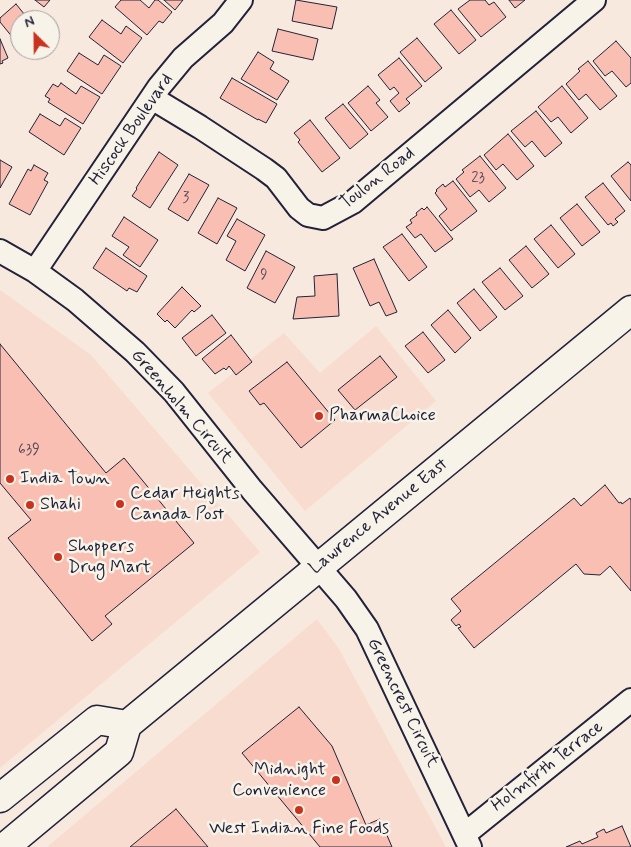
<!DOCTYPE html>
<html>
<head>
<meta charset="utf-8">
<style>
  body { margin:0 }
  #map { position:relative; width:631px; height:847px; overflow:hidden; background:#f7e9dd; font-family:Mynerve,sans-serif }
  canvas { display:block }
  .north { position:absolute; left:10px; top:10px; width:50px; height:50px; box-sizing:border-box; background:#f7f3e8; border:1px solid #a29fa3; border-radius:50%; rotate:337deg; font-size:14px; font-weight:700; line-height:20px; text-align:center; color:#22223b }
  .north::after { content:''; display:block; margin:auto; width:18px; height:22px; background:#c8321e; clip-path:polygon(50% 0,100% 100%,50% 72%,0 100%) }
</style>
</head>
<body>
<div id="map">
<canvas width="631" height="847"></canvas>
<div class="north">N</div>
</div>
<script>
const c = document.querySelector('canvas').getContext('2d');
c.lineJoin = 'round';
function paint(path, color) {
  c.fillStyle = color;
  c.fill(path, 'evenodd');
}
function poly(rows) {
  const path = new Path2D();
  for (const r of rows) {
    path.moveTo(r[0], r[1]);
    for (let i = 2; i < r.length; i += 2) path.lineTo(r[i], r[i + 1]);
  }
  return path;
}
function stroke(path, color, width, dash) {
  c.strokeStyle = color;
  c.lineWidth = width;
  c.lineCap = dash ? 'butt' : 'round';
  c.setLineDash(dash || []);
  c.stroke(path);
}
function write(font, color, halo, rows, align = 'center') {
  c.font = font + ' Mynerve,sans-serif';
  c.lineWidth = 5;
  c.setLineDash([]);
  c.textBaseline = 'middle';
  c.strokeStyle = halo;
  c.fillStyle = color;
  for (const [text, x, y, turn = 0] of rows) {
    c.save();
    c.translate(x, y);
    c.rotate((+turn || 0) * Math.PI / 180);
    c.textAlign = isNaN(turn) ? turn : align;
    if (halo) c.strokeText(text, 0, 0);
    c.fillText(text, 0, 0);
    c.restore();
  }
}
paint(poly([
  [0,290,91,355,260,552,0,768],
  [376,326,436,401,305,511,208,393,284,333,320,373],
  [317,619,339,649,446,847,47,847]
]), '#f8dcd0');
const building = poly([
  [35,0,50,0,44,7,35,0],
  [121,0,140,0,149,8,155,0,158,0,172,12,163,23,159,21,147,35,115,7,121,0],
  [164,0,183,0,175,10,164,0],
  [296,0,337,7,332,29,292,21,296,0],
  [470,0,485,0,489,5,494,2,506,17,481,37,458,9,470,0],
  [509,0,525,0,515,8,509,0],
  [16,4,29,20,20,20,20,43,18,44,0,22,0,18,16,4],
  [451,10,476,40,459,54,434,24,451,10],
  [102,20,121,34,126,26,142,38,123,63,89,37,102,20],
  [278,29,318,39,313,60,272,51,278,29],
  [417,38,442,68,425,82,400,52,417,38],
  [0,39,8,58,2,61,3,63,0,64,0,39],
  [616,41,631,58,631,83,626,87,612,71,605,76,593,61,616,41],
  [258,52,274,62,270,69,289,81,277,100,241,79,258,52],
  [79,53,98,65,104,55,121,66,102,94,67,71,79,53],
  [399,58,422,86,406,99,410,103,399,112,390,101,399,93,394,87,390,90,378,75,399,58],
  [588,61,617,96,600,110,586,94,579,100,566,84,580,71,578,69,588,61],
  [232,78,277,104,266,123,258,119,258,120,220,98,232,78],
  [61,83,76,94,81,86,100,97,83,124,48,102,50,99,45,96,53,84,58,87,61,83],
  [368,86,380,100,376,103,388,117,371,131,348,103,368,86],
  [562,86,588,118,571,133,558,117,551,122,538,107,562,86],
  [343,104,368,134,350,149,325,118,343,104],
  [536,111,562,143,545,157,532,141,525,147,511,131,536,111],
  [40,114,60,126,65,118,81,128,64,155,29,132,40,114],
  [310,120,340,158,322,172,298,142,300,140,294,133,310,120],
  [508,134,534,166,517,180,503,164,496,170,484,155,508,134],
  [159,152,178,165,150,208,132,196,137,189,136,188,159,152],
  [480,156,506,188,489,202,479,190,470,197,456,179,464,172,462,170,480,156],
  [0,160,12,167,0,188,0,160],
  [628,162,631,165,631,201,611,176,628,162],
  [34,165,48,173,44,180,48,182,30,215,9,204,28,169,31,171,34,165],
  [189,174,209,185,188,221,168,209,189,174],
  [453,181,477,211,451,231,439,216,447,209,435,193,437,191,436,190,443,184,445,187,453,181],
  [603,183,625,211,615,219,618,222,613,226,611,223,608,225,585,197,603,183],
  [218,198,237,208,217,244,198,233,218,198],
  [577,204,600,232,582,246,560,218,577,204],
  [427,207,453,239,435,252,421,234,415,238,406,227,412,223,410,220,417,215,416,213,422,208,424,210,427,207],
  [124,217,158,240,140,267,123,255,129,247,112,236,124,217],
  [237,219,265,235,245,271,226,260,236,241,227,236,237,219],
  [551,225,575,254,558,268,534,239,551,225],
  [402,234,427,267,409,281,383,247,402,234],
  [526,246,549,274,532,288,509,260,526,246],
  [106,248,147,276,137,292,129,288,127,291,93,268,106,248],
  [266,251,295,267,275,303,247,288,266,251],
  [374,259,397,312,386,316,379,302,370,306,353,268,374,259],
  [500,268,523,296,505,310,482,282,500,268],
  [337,274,339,316,293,319,297,297,315,296,314,276,337,274],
  [182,287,201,306,194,312,192,310,175,328,167,320,165,322,157,314,182,287],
  [474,289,497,317,480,331,457,303,474,289],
  [448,310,471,338,455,353,431,325,448,310],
  [212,315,226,333,196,356,182,338,212,315],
  [423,332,445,360,428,373,405,346,423,332],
  [231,335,252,362,236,375,229,366,226,370,224,368,215,374,202,359,231,335],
  [0,344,106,473,124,458,194,543,105,616,112,624,92,641,8,538,31,520,0,483,0,344],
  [380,356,397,377,355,410,338,390,380,356],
  [287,362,335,420,301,448,264,403,260,405,249,391,287,362],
  [605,485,619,503,621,502,622,504,630,498,631,500,631,591,610,566,600,575,584,574,576,564,474,648,458,628,461,627,459,624,456,626,451,620,461,611,451,599,574,498,581,506,605,485],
  [299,707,332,746,366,825,380,819,392,847,320,847,242,753,299,707],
  [176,809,208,847,130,847,176,809],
  [622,826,631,847,566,847,580,841,582,844,598,837,596,833,604,829,606,833,622,826]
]);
paint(building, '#f9bfb2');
stroke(building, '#22223b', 1);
const minor = poly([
  [152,98,200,127,264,169,276,178,299,208,308,215,323,218,353,202,594,0],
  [0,251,35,271,75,300,135,352,174,392,252,490,346,599,367,629,470,847],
  [35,271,159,87,183,58,223,23,241,0],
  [465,834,631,700]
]);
const major = poly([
  [0,798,97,720,127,725],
  [5,847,119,752,127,725,631,310]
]);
stroke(minor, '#22223b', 26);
stroke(major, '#22223b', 31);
stroke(minor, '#f7f3e8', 22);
stroke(major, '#f7f3e8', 28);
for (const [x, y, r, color] of [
  [319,416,5,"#c8321e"],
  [10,479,5,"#c8321e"],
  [120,504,5,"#c8321e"],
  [30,505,5,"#c8321e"],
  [58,557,5,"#c8321e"],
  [336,780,5,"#c8321e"],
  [299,810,5,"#c8321e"]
]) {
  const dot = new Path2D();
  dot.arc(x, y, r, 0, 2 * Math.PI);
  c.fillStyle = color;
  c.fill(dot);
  stroke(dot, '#f7f3e8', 2);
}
write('15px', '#584959', null, [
  ["23",478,179],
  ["3",186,199],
  ["9",264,276],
  ["639",29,451]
]);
write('18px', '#22223b', '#f7f3e8', [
  ["Hiscock Boulevard",132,130,-55],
  ["Toulon Road",378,179,-38],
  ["Greenholm Circuit",181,407,49],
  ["Lawrence Avenue East",379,517,-39],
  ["Greencrest Circuit",402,703,64],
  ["Holmfirth Terrace",548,767,-38]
]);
write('18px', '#22223b', '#f7f3e8', [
  ["PharmaChoice",329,416],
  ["India Town",20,479],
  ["Cedar Heights",130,494],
  ["Canada Post",130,515],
  ["Shahi",40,505],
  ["Shoppers",68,547],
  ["Drug Mart",68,568],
  ["Midnight",326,770,"right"],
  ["Convenience",326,791,"right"],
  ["West Indian Fine Foods",299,829,"center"]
], 'left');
</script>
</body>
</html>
